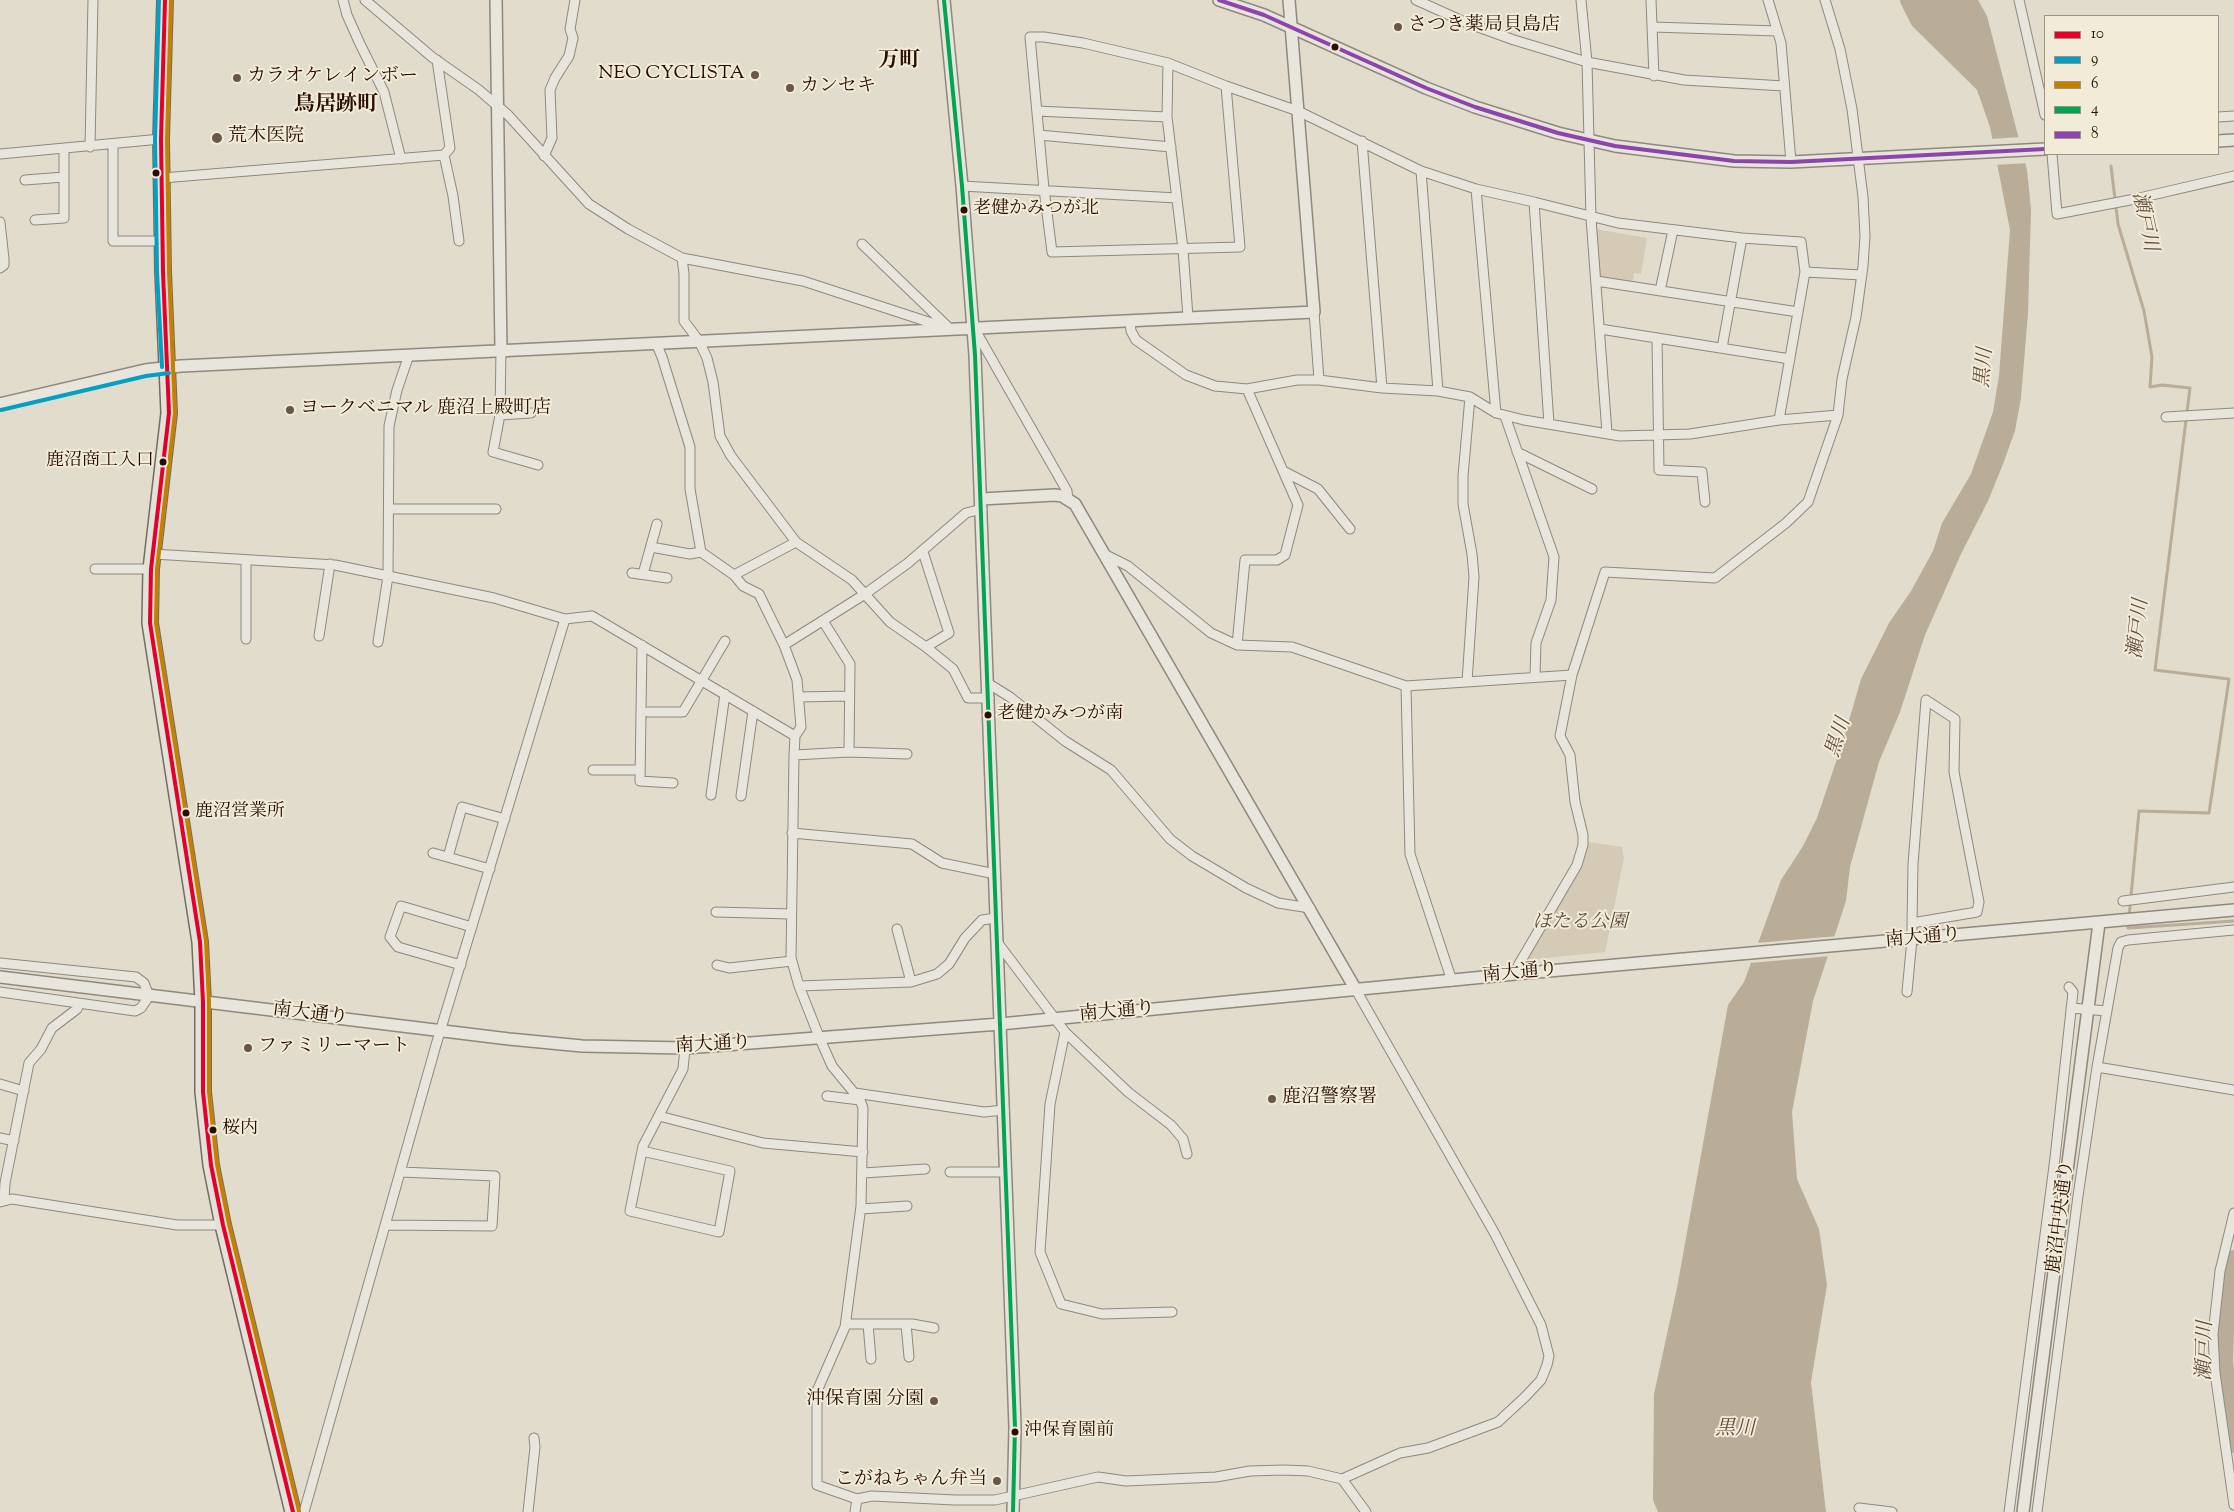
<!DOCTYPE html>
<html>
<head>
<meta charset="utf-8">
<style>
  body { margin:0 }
  #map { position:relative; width:2234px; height:1512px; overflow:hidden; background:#e1dccc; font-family:"Sorts Mill Goudy",serif }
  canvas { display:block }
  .legend { position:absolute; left:2044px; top:15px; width:175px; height:140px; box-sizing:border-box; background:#f1ebd8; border:1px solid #a19382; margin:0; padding:6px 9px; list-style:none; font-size:15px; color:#290f00 }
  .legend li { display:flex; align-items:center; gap:10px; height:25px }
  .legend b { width:25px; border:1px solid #a19382 }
</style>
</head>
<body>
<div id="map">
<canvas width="2234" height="1512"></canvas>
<ul class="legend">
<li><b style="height:6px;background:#e4002b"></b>10</li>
<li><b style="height:6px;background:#02a1c4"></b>9</li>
<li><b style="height:6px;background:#c48000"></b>6</li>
<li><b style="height:6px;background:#00a651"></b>4</li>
<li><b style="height:6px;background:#8e44ad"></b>8</li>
</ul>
</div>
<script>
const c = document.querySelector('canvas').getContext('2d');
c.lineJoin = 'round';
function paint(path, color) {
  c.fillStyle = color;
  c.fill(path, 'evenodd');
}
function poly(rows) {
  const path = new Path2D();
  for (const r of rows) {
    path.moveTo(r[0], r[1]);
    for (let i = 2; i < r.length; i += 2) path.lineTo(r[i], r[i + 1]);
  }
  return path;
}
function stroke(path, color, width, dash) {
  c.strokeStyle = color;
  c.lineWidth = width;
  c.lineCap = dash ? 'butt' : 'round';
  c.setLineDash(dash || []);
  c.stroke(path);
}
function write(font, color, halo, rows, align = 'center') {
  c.font = font + ' "Sorts Mill Goudy","Noto Serif JP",serif';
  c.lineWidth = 4;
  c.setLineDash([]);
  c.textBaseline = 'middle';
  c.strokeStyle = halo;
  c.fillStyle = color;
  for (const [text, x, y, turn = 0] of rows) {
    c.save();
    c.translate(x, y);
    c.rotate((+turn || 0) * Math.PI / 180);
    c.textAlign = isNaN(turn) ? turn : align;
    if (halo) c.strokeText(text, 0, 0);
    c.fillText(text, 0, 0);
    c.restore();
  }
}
paint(poly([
  [1595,229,1647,238,1641,274,1634,273,1633,283,1603,279,1598,273],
  [1588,842,1622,847,1624,858,1605,952,1526,960,1585,857]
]), '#d4cab5');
paint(poly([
  [1910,0,1978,0,1987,16,2027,170,2031,210,2028,313,2021,398,2015,431,2003,464,1988,501,1961,554,1925,635,1900,712,1879,762,1850,867,1846,901,1813,1001,1792,1112,1797,1179,1819,1229,1827,1285,1811,1382,1826,1512,1658,1512,1653,1500,1654,1394,1677,1288,1728,1005,1744,982,1781,880,1803,846,1817,818,1844,738,1861,679,1889,623,1911,591,1933,551,1942,523,1971,474,1993,412,1999,376,2010,230,1990,127,1969,67,1922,18]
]), '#b9ad98');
paint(poly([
  [2021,137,2028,163,1994,165,1990,139],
  [1838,936,1831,956,1749,963,1756,943]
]), '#e1dccc');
stroke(poly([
  [2111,166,2118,224,2144,311,2152,357,2150,387,2162,385,2190,388,2155,670,2229,679,2209,813,2139,811,2128,928,2234,921]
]), '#b9ad98', 3);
stroke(poly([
  [1909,0,1919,20,1986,86],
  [2234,1259,2225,1329,2224,1361,2234,1444]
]), '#b9ad98', 18);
const minor = poly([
  [343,0,347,15,360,44,384,92,401,159],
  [365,0,432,57,479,90,508,115,589,204,628,229,682,258,684,274,684,321,699,341,707,358,713,382,720,436,731,456,796,542,852,580,890,622,926,647,953,669,968,698,989,698],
  [1416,0,1467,23,1514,40,1587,62,1684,80,1784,86],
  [1581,0,1587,62,1591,218,1607,433],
  [1651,0,1654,76],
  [1768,0,1781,43,1791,162],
  [2019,0,2045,115],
  [1653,27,1777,31],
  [437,60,450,148,444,155,453,196,459,241],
  [1168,63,1167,117,1183,249,1188,317],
  [1226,86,1240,247,1052,252,1044,189,1030,37,1044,37,1083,43,1168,63,1226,86,1298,111,1421,171,1476,189,1534,202],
  [1037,111,1167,117],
  [2218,117,2234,116],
  [1039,135,1171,147],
  [1362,141,1382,388],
  [113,144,113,241,163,241],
  [90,147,93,0],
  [0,154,161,139],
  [2052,154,2057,214,2135,199,2234,176],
  [544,156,552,138,550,90,555,78,569,56,573,38,570,29,575,0],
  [1421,171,1438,391],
  [162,178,444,155],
  [25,180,64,177],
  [962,186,1177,198],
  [1476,189,1496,413],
  [35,220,64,218,64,149],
  [0,222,4,259,4,265,0,268],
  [862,244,948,327],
  [682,258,803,281,947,328],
  [1805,272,1862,275],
  [1596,281,1798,312],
  [1660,291,1673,230],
  [1314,312,1319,380],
  [1130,321,1131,331,1136,340,1186,375,1215,386,1247,389,1297,380,1319,380,1382,388,1438,391,1470,397,1496,413,1524,420,1620,436,1690,434,1779,420,1838,415],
  [974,328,1067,491,1068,499],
  [1600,329,1790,359],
  [1657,338,1659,470,1702,472,1705,502],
  [656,343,662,357,690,447,690,489,701,552,734,575,743,586,759,594,784,645,797,680,801,727,795,736,794,755,791,958,799,986,820,1039,832,1066,860,1100,863,1108,861,1206,845,1327,817,1391,817,1485,857,1499,872,1496,955,1500,995,1500,1098,1477,1126,1481,1216,1477,1250,1471,1284,1470,1308,1471,1342,1479,1400,1453,1428,1448,1498,1422,1525,1397,1541,1380,1547,1365,1549,1356,1541,1325,1495,1234,1356,990],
  [1722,348,1742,238],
  [501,350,500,415,493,452,538,465],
  [500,415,531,413],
  [1505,416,1554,557,1551,600,1536,643,1535,676],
  [2166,417,2234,413],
  [1549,424,1534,202,1618,223,1742,238,1801,242,1805,272,1779,420],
  [1517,452,1592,489],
  [1285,472,1318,489,1350,529],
  [389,509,496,509],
  [651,547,690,554,701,552],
  [923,552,949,633,926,647],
  [153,554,335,565,494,598,565,619,592,616,795,736],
  [1106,555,1128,566,1211,633,1237,645,1245,560,1277,560,1285,555,1298,505,1247,389],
  [246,560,246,639],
  [95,569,151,569],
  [632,573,667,578],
  [643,574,657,524],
  [734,575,796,542],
  [319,636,330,564],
  [378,642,388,576,389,426,397,390,409,355],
  [642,645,640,781,673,783],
  [784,645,865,594,908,563,966,513,982,509],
  [1237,645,1292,647,1406,686,1572,675,1605,572,1715,578,1786,523,1808,502,1838,415,1842,379,1856,317,1863,266,1865,236,1863,197,1852,109,1840,49,1825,0],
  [1467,682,1474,577,1472,554,1463,504,1463,476,1470,397],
  [989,684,1010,697,1065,741,1111,770,1170,839,1192,856,1246,888,1278,903,1310,908],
  [1406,686,1410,854,1452,981],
  [799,697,849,696],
  [648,712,683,712,725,641],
  [849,752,907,754],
  [794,755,849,752,850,664,823,621],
  [593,770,640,770],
  [711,795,725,694],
  [741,796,753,711],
  [792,833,912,844,942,863,995,874],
  [433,853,490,869],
  [448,857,462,807,505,819],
  [2123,901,2234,887],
  [716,912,791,914],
  [897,929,911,982],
  [997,942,1065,1032,1128,1092,1171,1125,1183,1139,1187,1154],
  [0,963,136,977,144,983,149,996,141,1008,135,1011,0,992],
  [461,965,398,947,390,937,401,906,472,927],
  [717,965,729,968,792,961],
  [1515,974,1519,964,1577,865,1583,845,1583,835,1575,802,1570,755,1560,736,1572,675],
  [799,986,911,982,937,974,949,964,965,938,982,920,996,918],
  [1907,992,1912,939,1912,923,1913,864,1926,700,1955,719,1954,772,1979,902,1977,912,1912,923],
  [2071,1008,2107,1011],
  [1065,1032,1050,1104,1040,1252,1061,1304,1102,1314,1172,1312],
  [2097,1067,2234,1090],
  [0,1084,24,1091],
  [855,1093,984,1112,1004,1110],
  [827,1096,860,1100],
  [659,1116,763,1143,863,1152],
  [0,1138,14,1141],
  [642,1151,730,1171,719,1232,630,1211,643,1146,683,1069,685,1048],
  [950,1172,1006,1172],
  [863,1173,925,1169],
  [4,1200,5,1183,29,1063,41,1049,52,1028,77,1009,79,1004],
  [0,1202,12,1199,177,1225,223,1225],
  [861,1209,907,1206],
  [2234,1213,2220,1271,2213,1334,2215,1373,2234,1505],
  [386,1225,492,1226,495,1176,401,1172],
  [846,1324,912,1324,934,1328],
  [868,1324,871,1359],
  [906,1324,909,1357],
  [1342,1479,1366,1512],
  [1859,1508,1892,1512],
  [304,1512,436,1045,565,619],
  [528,1512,535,1447,534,1438],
  [855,1512,857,1499],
  [2009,1512,2055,1158,2073,992,2069,987],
  [2037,1512,2078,1196,2097,1067,2118,948,2121,942,2128,940,2234,930]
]);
const tertiary = poly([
  [496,0,501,350],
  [944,0,962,186,975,355,1012,1344,1015,1427,1013,1512],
  [1219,0,1264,15,1426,88,1475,107,1558,133,1615,146,1734,161,1791,162,2045,149],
  [2218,141,2234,140],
  [0,404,145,370,181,366,1314,312,1289,0],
  [981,499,1055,495,1062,496,1075,504,1356,990],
  [0,977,509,1039,582,1046,685,1048,1000,1024,1515,974,2234,910],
  [2023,1512,2099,923]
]);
const trunk = poly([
  [165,0,161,139,163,272,169,413,151,569,150,623,200,942,203,1002,203,1092,211,1165,223,1225,293,1512]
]);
stroke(minor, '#8f887e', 11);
stroke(tertiary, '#8f887e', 14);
stroke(trunk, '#756d63', 18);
stroke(minor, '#e8e5dd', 9);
stroke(tertiary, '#e8e5dd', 11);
stroke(trunk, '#e4e1d8', 15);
stroke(poly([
  [165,0,161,139,163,272,169,413,151,569,150,623,200,942,203,1002,203,1092,211,1165,223,1225,293,1512]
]), '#e4002b', 4);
stroke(poly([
  [159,0,155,139,157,272,162,367],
  [1,410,146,376,169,373]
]), '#02a1c4', 4);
stroke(poly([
  [171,0,167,139,169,272,175,413,157,569,156,623,206,941,209,1002,209,1092,217,1164,229,1224,299,1511]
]), '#c48000', 4);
stroke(poly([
  [944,0,962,186,975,355,1015,1427,1013,1512]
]), '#00a651', 4);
stroke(poly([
  [1219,0,1264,15,1426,88,1475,107,1558,133,1615,146,1734,161,1791,162,2045,149]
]), '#8e44ad', 4);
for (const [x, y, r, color] of [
  [1398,27,5,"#695747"],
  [1335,47,4.5,"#290f00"],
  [755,75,5,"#695747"],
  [237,78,5,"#695747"],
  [790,88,5,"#695747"],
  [217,138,6,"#695747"],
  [156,173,4.5,"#290f00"],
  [964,210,4.5,"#290f00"],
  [290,410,5,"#695747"],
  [163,462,4.5,"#290f00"],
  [988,715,4.5,"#290f00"],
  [186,813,4.5,"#290f00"],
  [248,1048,5,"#695747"],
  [1272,1099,5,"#695747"],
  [213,1130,4.5,"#290f00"],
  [934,1401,5,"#695747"],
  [1015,1432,4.5,"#290f00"],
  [997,1481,5,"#695747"]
]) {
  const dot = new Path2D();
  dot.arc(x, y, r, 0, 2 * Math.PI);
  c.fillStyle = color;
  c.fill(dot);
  stroke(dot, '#f1ebd8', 2);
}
write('18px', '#290f00', '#f1ebd8', [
  ["老健かみつが北",973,210],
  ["鹿沼商工入口",154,462,"right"],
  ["老健かみつが南",997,715],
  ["鹿沼営業所",195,813],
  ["桜内",222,1130],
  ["沖保育園前",1024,1432]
], 'left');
write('19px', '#290f00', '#f1ebd8', [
  ["さつき薬局貝島店",1408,27],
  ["NEO CYCLISTA",745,75,"right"],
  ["カラオケレインボー",247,78],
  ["カンセキ",800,88],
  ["荒木医院",228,138],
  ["ヨークベニマル 鹿沼上殿町店",300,410],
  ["ファミリーマート",258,1048],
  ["鹿沼警察署",1282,1099],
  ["沖保育園 分園",924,1401,"right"],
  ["こがねちゃん弁当",987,1481,"right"]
], 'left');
write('italic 19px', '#614c39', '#f1ebd8', [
  ["ほたる公園",1580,924]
]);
write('19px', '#290f00', '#f1ebd8', [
  ["南大通り",1923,939,-5],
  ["南大通り",1520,974,-5],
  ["南大通り",1117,1013,-5],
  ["南大通り",310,1015,7],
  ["南大通り",713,1046,-3],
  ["鹿沼中央通り",2062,1217,-83]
]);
write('italic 20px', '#624d3a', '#f1ebd8', [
  ["瀬戸川",2143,222,78],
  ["黒川",1986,368,-85],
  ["瀬戸川",2140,629,-84],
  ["黒川",1840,738,-72],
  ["瀬戸川",2207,1351,-89],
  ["黒川",1735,1431]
]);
write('bold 21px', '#290f00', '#f1ebd8', [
  ["万町",899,62],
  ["鳥居跡町",336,106]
]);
</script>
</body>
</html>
